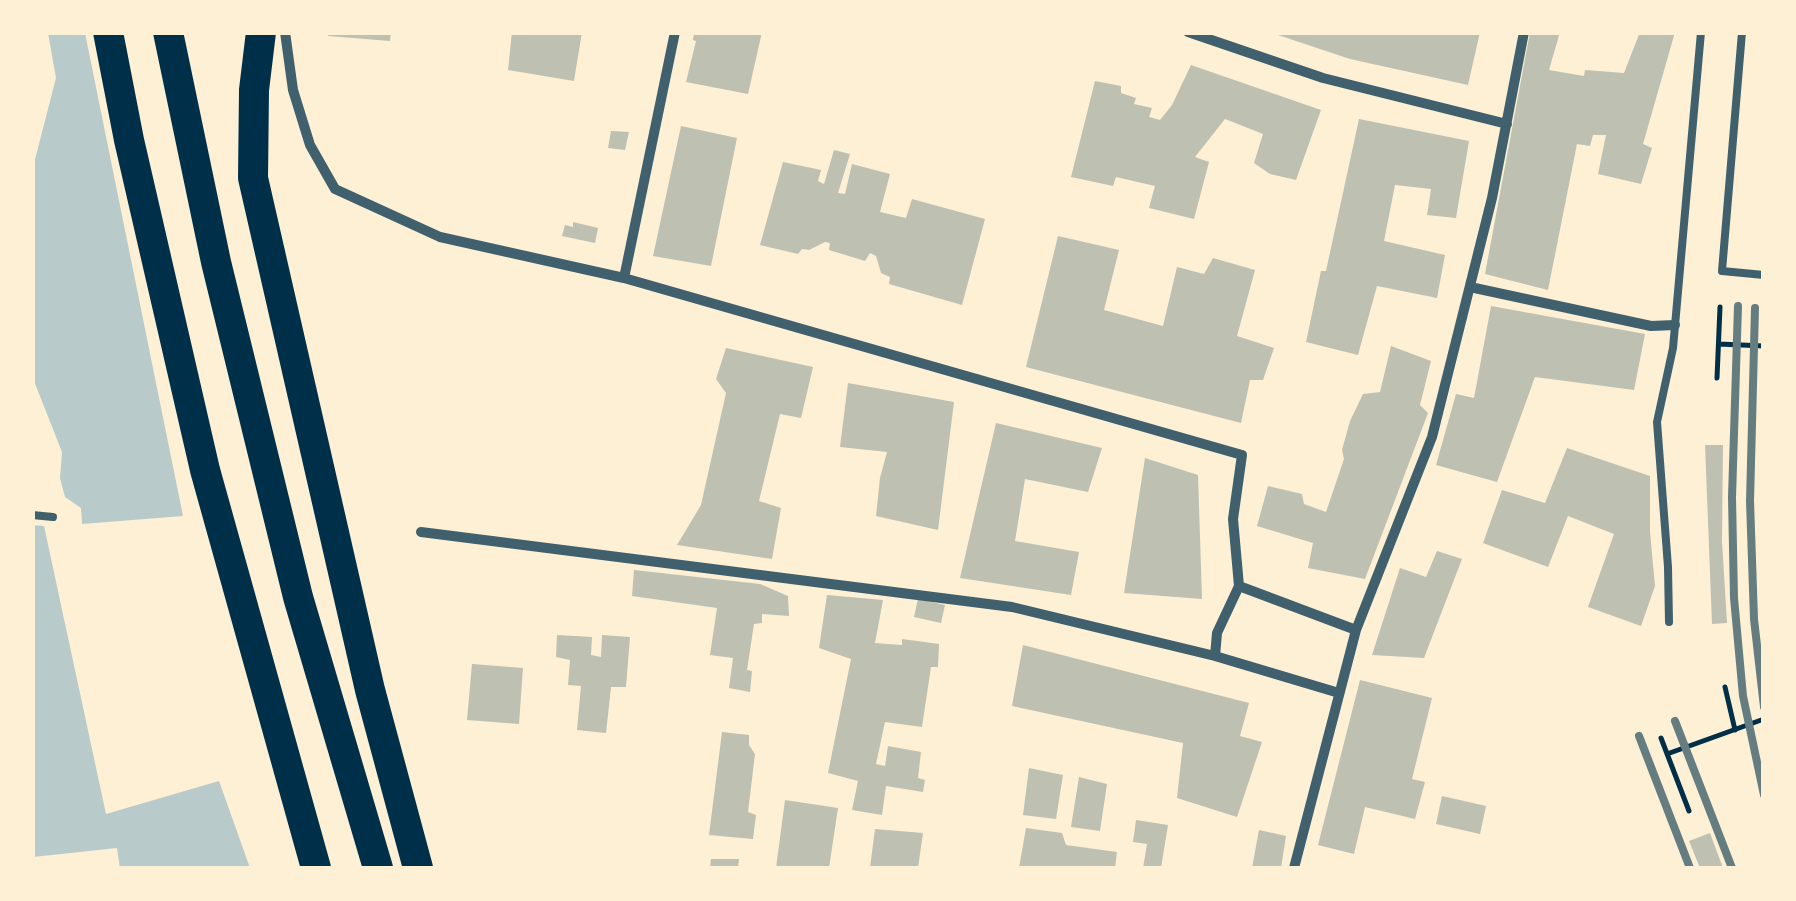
<!DOCTYPE html>
<html>
<head>
<meta charset="utf-8">
<style>
  body { margin:0 }
  #map { position:relative; width:1796px; height:901px; overflow:hidden; background:#fdf0d5; font-family:"Source Sans 3",sans-serif }
  canvas { display:block }
  .frame { position:absolute; inset:0; border:35px solid #fdf0d5; pointer-events:none }
</style>
</head>
<body>
<div id="map">
<canvas width="1796" height="901"></canvas>
<div class="frame"></div>
</div>
<script>
const c = document.querySelector('canvas').getContext('2d');
c.lineJoin = 'round';
function paint(path, color) {
  c.fillStyle = color;
  c.fill(path, 'evenodd');
}
function poly(rows) {
  const path = new Path2D();
  for (const r of rows) {
    path.moveTo(r[0], r[1]);
    for (let i = 2; i < r.length; i += 2) path.lineTo(r[i], r[i + 1]);
  }
  return path;
}
function stroke(path, color, width, dash) {
  c.strokeStyle = color;
  c.lineWidth = width;
  c.lineCap = dash ? 'butt' : 'round';
  c.setLineDash(dash || []);
  c.stroke(path);
}
paint(poly([
  [48,33,85,33,183,516,82,524,81,508,65,497,60,478,62,452,32,376,32,171,56,78],
  [32,525,44,526,106,814,219,781,250,868,120,868,117,848,33,857]
]), '#b9caca');
paint(poly([
  [329,32,391,32,390,41,328,36],
  [512,32,582,32,574,81,508,70],
  [694,32,762,32,748,94,686,82,696,41,693,40],
  [1480,32,1468,85,1350,59,1272,33],
  [1530,32,1560,32,1549,70,1584,76,1585,70,1624,73,1640,32,1675,32,1643,144,1652,148,1641,184,1598,174,1606,135,1593,135,1590,146,1577,144,1548,290,1485,274],
  [1191,65,1321,110,1296,180,1270,174,1254,163,1263,134,1225,119,1195,157,1209,162,1194,219,1149,208,1155,186,1116,177,1113,186,1071,177,1095,81,1121,86,1121,93,1136,98,1134,104,1152,108,1149,117,1160,120,1172,105],
  [1359,119,1469,141,1456,218,1427,215,1431,189,1395,185,1384,241,1445,255,1437,298,1377,286,1358,355,1306,342,1321,271,1326,271],
  [681,126,737,138,711,266,653,256],
  [611,131,629,132,625,150,608,148],
  [834,150,850,154,838,193,845,194,852,164,890,174,880,212,906,218,912,199,985,219,962,305,889,284,890,277,881,273,876,256,870,253,865,261,829,250,830,243,825,242,809,250,802,249,798,254,760,245,783,162,821,170,818,181,824,184],
  [573,222,598,228,595,243,562,236,565,225,573,227],
  [1058,236,1119,250,1104,310,1163,326,1177,267,1204,274,1213,258,1255,270,1237,336,1274,348,1263,380,1250,380,1241,423,1026,367],
  [1491,306,1645,334,1634,390,1535,377,1497,482,1436,465,1456,394,1474,398],
  [1391,346,1431,361,1420,405,1428,413,1365,579,1308,568,1313,543,1257,526,1268,486,1302,494,1304,504,1326,512,1344,459,1342,450,1350,421,1363,394,1380,392],
  [726,348,813,367,801,418,780,414,759,501,781,508,772,559,677,545,701,505,726,393,716,379],
  [848,383,954,402,938,530,876,516,880,478,887,452,840,447],
  [996,423,1102,448,1088,492,1025,479,1015,541,1079,552,1071,595,960,578],
  [1705,445,1723,445,1722,541,1727,623,1712,624],
  [1567,448,1650,476,1650,532,1655,586,1641,626,1588,607,1614,534,1568,516,1548,567,1483,543,1502,490,1545,503],
  [1145,458,1198,475,1202,599,1124,593],
  [1437,551,1462,559,1424,658,1372,655,1400,568,1426,577],
  [634,570,760,584,788,596,789,616,762,614,762,623,754,624,747,670,752,671,750,692,729,688,733,658,710,655,717,608,632,596],
  [827,595,883,600,875,643,902,645,902,639,939,644,938,667,931,667,922,727,885,722,876,764,885,766,888,746,921,752,918,778,925,780,923,792,886,786,882,815,852,810,858,781,828,773,851,659,819,648],
  [918,599,945,605,941,623,914,617],
  [557,635,592,637,591,655,601,657,602,635,630,637,626,687,611,687,606,733,577,730,581,686,568,685,570,660,556,657],
  [1023,645,1249,703,1240,736,1262,742,1237,817,1177,798,1183,743,1012,706],
  [472,664,523,668,519,724,467,720],
  [1360,680,1432,698,1412,779,1425,782,1415,819,1365,807,1354,854,1318,845],
  [722,732,749,735,749,745,755,754,748,812,756,815,753,839,709,835],
  [1029,768,1063,775,1056,819,1023,815],
  [1079,777,1107,784,1100,831,1071,827],
  [1442,796,1486,806,1480,834,1436,824],
  [785,800,838,808,829,868,776,868],
  [1136,820,1168,825,1161,868,1143,868,1147,844,1133,842],
  [1026,828,1062,833,1066,845,1117,852,1115,868,1019,868],
  [875,829,923,833,918,868,870,868],
  [1259,830,1286,836,1281,868,1252,868],
  [1710,833,1723,868,1700,868,1689,841],
  [711,859,739,859,738,868,710,868]
]), '#bec0b2');
stroke(poly([
  [1719,344,1764,346],
  [1717,378,1720,307],
  [1725,687,1735,730],
  [1661,738,1689,811],
  [1667,754,1764,719]
]), '#003049', 5);
stroke(poly([
  [1742,32,1722,271,1764,275],
  [32,515,53,517],
  [1669,622,1668,567,1657,422,1673,348,1701,32]
]), '#3f606c', 8);
stroke(poly([
  [285,32,293,90,310,145,335,189,440,237,624,278,1242,455,1233,519,1239,586],
  [1188,32,1323,78,1507,124],
  [624,278,675,32],
  [1470,287,1651,326,1675,325],
  [421,532,1012,607,1215,656],
  [1339,693,1215,656,1217,633,1239,586,1356,630],
  [1294,868,1356,630,1432,437,1492,198,1524,32]
]), '#3f606c', 10);
stroke(poly([
  [108,32,129,140,205,470,316,868],
  [168,32,216,262,298,597,378,868],
  [261,32,254,90,253,178,370,690,418,868]
]), '#003049', 30);
stroke(poly([
  [1738,306,1732,497,1734,598,1743,696,1764,795],
  [1755,308,1750,501,1754,619,1764,707],
  [1675,721,1732,868],
  [1639,736,1690,868]
]), '#657d81', 8);
</script>
</body>
</html>
